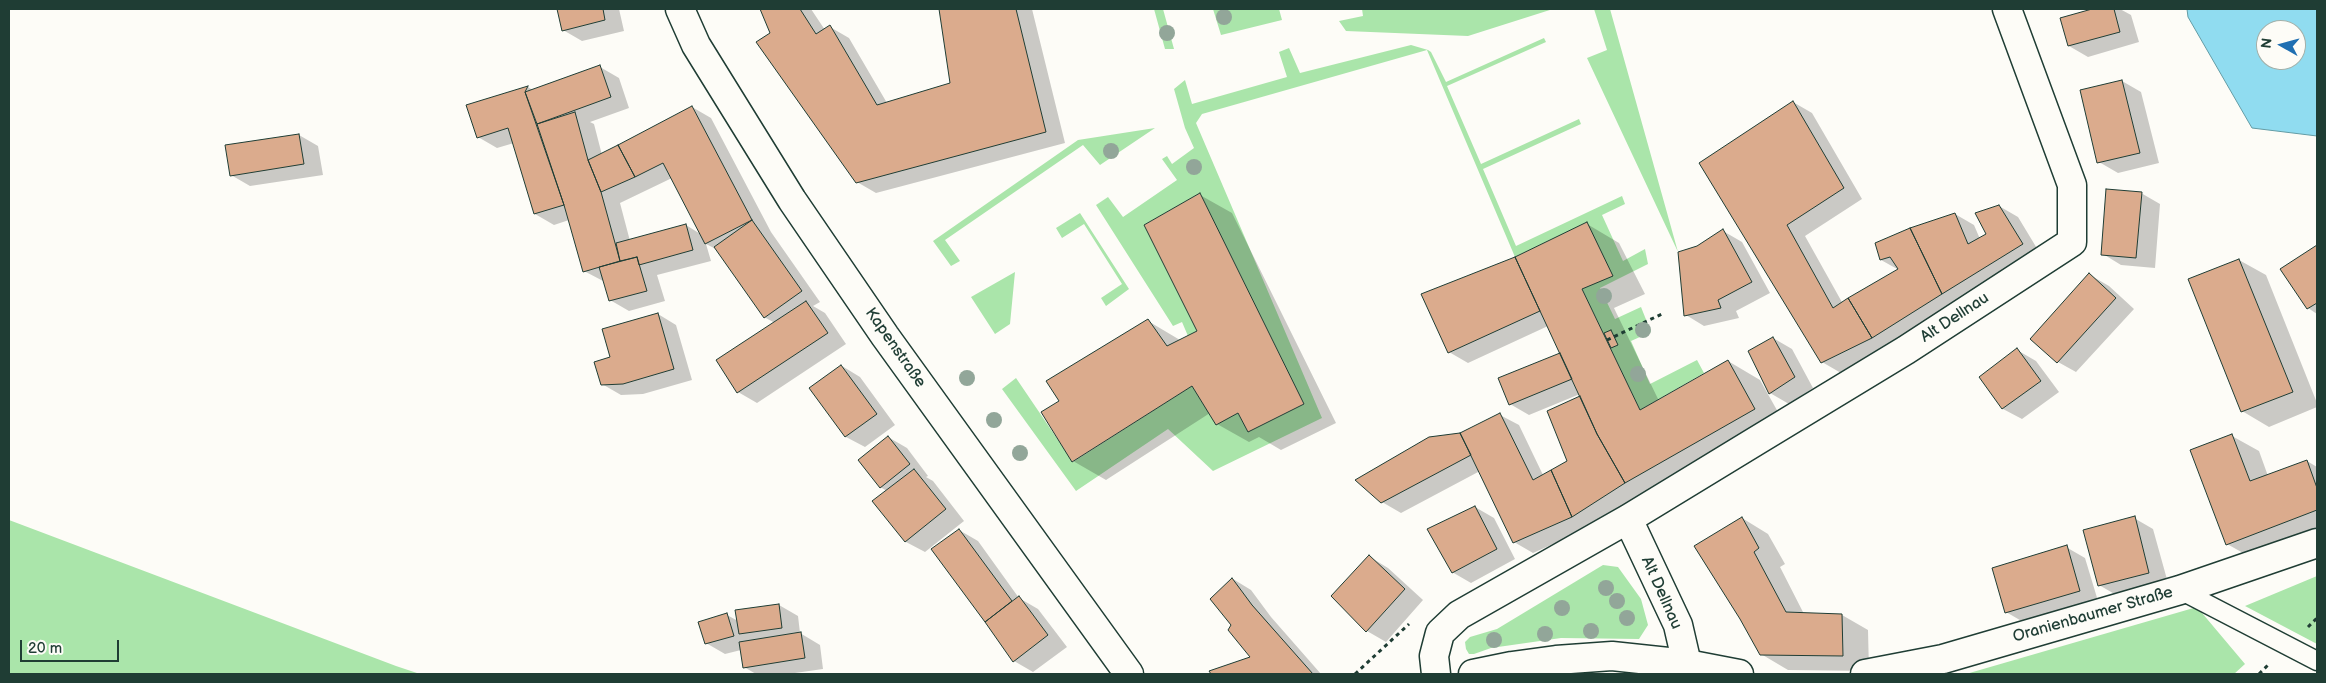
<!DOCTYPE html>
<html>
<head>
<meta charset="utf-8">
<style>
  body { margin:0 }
  #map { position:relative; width:2326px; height:683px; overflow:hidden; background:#fdfcf7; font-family:"Balsamiq Sans",sans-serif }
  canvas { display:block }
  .frame { position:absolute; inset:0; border:10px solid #1f3d34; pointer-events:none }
  .north { position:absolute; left:2256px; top:20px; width:50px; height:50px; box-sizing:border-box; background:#fdfcf7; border:1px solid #a4b0a9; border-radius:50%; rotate:277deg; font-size:14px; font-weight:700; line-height:20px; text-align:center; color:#1f3d34 }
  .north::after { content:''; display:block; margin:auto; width:18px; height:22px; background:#1f6fb2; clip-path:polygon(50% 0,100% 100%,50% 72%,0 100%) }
  .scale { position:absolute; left:20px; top:640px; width:99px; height:22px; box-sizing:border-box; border:2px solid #1f3d34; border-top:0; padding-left:6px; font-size:15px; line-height:18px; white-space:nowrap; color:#1f3d34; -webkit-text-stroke:4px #fdfcf7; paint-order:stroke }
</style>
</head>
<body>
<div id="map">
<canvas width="2326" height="683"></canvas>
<div class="frame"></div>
<div class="north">N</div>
<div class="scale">20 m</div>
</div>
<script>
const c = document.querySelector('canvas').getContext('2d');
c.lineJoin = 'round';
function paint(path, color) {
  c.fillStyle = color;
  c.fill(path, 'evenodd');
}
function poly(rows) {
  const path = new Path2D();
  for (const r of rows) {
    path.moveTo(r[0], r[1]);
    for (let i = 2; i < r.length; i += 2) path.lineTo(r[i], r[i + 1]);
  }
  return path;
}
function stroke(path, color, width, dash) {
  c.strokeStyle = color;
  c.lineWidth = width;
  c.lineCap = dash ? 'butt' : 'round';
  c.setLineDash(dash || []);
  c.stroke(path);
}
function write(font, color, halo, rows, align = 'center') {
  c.font = font + ' "Balsamiq Sans",sans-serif';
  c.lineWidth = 4.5;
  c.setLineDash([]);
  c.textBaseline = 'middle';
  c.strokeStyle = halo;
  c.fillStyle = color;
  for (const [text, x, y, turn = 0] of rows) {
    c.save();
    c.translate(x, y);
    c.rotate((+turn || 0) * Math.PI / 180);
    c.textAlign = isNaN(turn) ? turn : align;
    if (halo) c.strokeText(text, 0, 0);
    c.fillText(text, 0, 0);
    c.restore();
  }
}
paint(poly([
  [1154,9,1163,9,1174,49,1165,49],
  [1213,9,1279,9,1282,20,1221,35],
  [1362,9,1553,9,1468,36,1346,31,1339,21,1363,16],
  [1594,9,1610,9,1678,252,1587,58,1607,50],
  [1544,38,1546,42,1447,86,1481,164,1579,119,1581,124,1483,169,1516,246,1622,196,1625,204,1602,215,1623,261,1645,249,1648,264,1600,288,1615,319,1641,307,1651,332,1631,341,1650,384,1697,360,1704,373,1640,410,1582,289,1586,223,1515,257,1427,50,1202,114,1196,123,1322,418,1213,471,1168,429,1076,491,1002,389,1016,378,1073,462,1192,386,1216,424,1238,413,1248,432,1304,404,1200,193,1144,225,1197,331,1188,336,1182,322,1173,326,1096,205,1108,197,1123,217,1177,180,1162,159,1167,156,1172,164,1194,148,1185,128,1174,89,1185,80,1192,104,1287,77,1279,52,1289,48,1300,73,1411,45,1428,50,1431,52,1446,82],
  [1155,128,1100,165,1083,145,945,240,960,261,951,266,933,241,1078,140],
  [1080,213,1129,289,1106,306,1101,298,1122,284,1084,224,1062,238,1056,228],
  [1015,272,1010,324,995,334,971,297],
  [9,520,396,666,420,674,9,674],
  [1603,565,1618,567,1641,599,1648,625,1639,639,1561,638,1491,648,1474,654,1469,654,1466,649,1465,642,1470,637,1497,629],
  [2317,576,2317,644,2245,606],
  [2197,607,2245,664,2234,674,1966,674]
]), '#aae5aa');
const water = poly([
  [2187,9,2317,9,2317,136,2252,128,2188,17,2187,9],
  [2266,30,2296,30,2296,60,2266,60,2266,30]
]);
paint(water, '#90dcf0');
stroke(water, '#639ca5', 1);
paint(poly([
  [558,9,619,9,624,31,582,41,563,30],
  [762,9,811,9,825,30,830,27,849,38,887,103,952,84,940,9,1032,9,1065,143,876,193,857,182,771,34],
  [2097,9,2120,9,2131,15,2139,42,2088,57,2069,46,2061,19],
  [600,67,619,78,629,108,590,122,594,124,602,155,692,107,711,118,771,232,820,302,813,306,825,313,846,344,757,403,738,392,775,323,764,317,718,250,706,244,711,261,657,275,665,301,629,311,610,300,605,282,584,271,569,220,554,225,535,214,514,143,497,148,478,137,468,106,528,87,534,91],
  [672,178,702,235,686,225,630,241,620,203],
  [2122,81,2141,92,2159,163,2118,173,2099,162],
  [1793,102,1812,113,1862,199,1805,236,1843,304,1899,270,1881,260,1876,244,1955,214,1974,225,1980,239,1988,234,1999,206,2018,217,2041,255,1891,348,1841,373,1822,362,1700,163],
  [299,135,318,146,323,175,250,186,231,175],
  [2141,193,2160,204,2155,268,2121,265,2103,254],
  [1200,195,1232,213,1336,423,1281,450,1259,437,1249,442,1217,424,1210,413,1106,480,1073,461,1061,401,1148,321,1180,340,1199,331],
  [1587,224,1619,243,1645,294,1614,308,1659,401,1728,361,1760,380,1787,428,1591,527,1533,553,1514,542,1480,471,1401,513,1382,502,1461,434,1500,415,1519,425,1543,475,1569,461,1581,397,1580,394,1529,415,1510,404,1561,354,1548,326,1468,363,1449,352,1515,258],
  [1723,231,1742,242,1770,293,1736,311,1739,318,1704,326,1686,315,1698,247],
  [2317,246,2317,314,2308,308,2282,269],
  [2239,260,2266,275,2317,403,2317,407,2269,427,2242,411],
  [2090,275,2109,286,2134,309,2076,372,2058,362],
  [658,314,676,325,692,380,643,394,621,395,602,384,612,358],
  [1773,338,1792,349,1813,388,1789,404,1770,393],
  [2017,350,2036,361,2059,392,2022,419,2003,409,1980,377],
  [842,366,860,377,895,425,865,447,846,437],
  [2232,436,2259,451,2268,476,2307,461,2317,467,2317,535,2254,559,2227,544],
  [888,437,907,448,928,476,926,477,933,481,964,521,925,552,906,542,874,502,887,491,880,487],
  [1475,507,1494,518,1515,559,1471,583,1452,572],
  [1742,518,1768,534,1785,564,1780,567,1804,614,1842,615,1868,630,1869,671,1788,670,1761,654,1741,618],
  [2134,518,2153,529,2168,583,2118,596,2099,585],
  [959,530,978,541,1019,598,1038,609,1067,647,1033,672,1014,661,933,550],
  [2066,547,2085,558,2098,601,2025,623,2006,612],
  [1370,557,1388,568,1423,600,1386,642,1367,631],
  [1233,579,1251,590,1271,617,1321,674,1212,674,1211,672,1252,658,1233,625],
  [779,605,798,616,800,633,820,645,823,669,788,674,756,674,744,667,741,650,725,654,706,643,727,615,738,621]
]), '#0003');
const building = poly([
  [557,9,603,9,605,20,562,31,557,9],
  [760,9,800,9,816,34,830,25,877,105,950,83,939,9,1016,9,1046,132,856,183,756,42,770,33,760,9],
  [2092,9,2114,9,2120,32,2068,46,2060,18,2092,9],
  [600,65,611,97,537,124,525,92,600,65],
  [2122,80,2140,153,2097,163,2080,90,2122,80],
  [528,86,525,92,564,205,534,214,508,128,477,138,466,105,528,86],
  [1793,101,1844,188,1787,225,1833,308,1848,298,1872,338,1821,363,1699,163,1793,101],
  [692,106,752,220,705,244,663,163,635,177,618,145,692,106],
  [575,112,588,160,601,192,620,261,583,272,564,205,537,124,575,112],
  [299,134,304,164,230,176,225,145,299,134],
  [618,145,635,177,601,192,588,160,618,145],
  [2106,189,2142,192,2136,258,2101,255,2106,189],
  [1200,193,1304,404,1248,432,1238,413,1216,425,1192,386,1072,462,1041,412,1059,401,1046,381,1148,319,1167,346,1197,331,1144,225,1200,193],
  [1999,205,2023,244,1942,294,1910,228,1955,213,1968,244,1986,234,1975,213,1999,205],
  [752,220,802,291,764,318,714,247,752,220],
  [1587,222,1613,276,1582,289,1640,410,1728,360,1755,409,1625,483,1597,434,1515,257,1587,222],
  [686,224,693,250,639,265,637,257,620,261,616,243,686,224],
  [1910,228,1942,294,1872,338,1848,298,1898,269,1890,257,1880,260,1875,243,1910,228],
  [1723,229,1752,282,1718,300,1721,308,1684,316,1678,252,1697,246,1723,229],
  [2317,245,2317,303,2307,309,2280,269,2317,245],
  [637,257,647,291,609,301,599,267,637,257],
  [1515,257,1540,311,1448,353,1421,294,1515,257],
  [2239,259,2293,392,2241,412,2188,279,2239,259],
  [2089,273,2116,298,2057,363,2030,339,2089,273],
  [806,301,828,333,737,393,716,360,806,301],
  [658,313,674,369,623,384,601,385,594,362,610,357,602,329,658,313],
  [1611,330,1618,345,1611,348,1604,333,1611,330],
  [1773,337,1795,377,1769,394,1748,351,1773,337],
  [2017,348,2041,381,2002,409,1979,377,2017,348],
  [1560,353,1572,379,1509,405,1498,378,1560,353],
  [841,365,877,414,845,437,809,388,841,365],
  [1580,396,1597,434,1625,483,1572,517,1551,470,1567,461,1547,411,1580,396],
  [1500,413,1533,480,1551,470,1572,517,1513,543,1460,433,1500,413],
  [1460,433,1471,455,1381,503,1355,480,1429,437,1460,433],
  [2232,434,2250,481,2307,460,2317,488,2317,510,2226,545,2190,450,2232,434],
  [888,436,910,464,880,488,858,460,888,436],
  [914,469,946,509,905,542,872,501,914,469],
  [1475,506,1497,549,1452,573,1427,529,1475,506],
  [2135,516,2149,573,2098,586,2083,530,2135,516],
  [1742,517,1759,548,1754,552,1786,612,1842,614,1843,656,1760,655,1740,619,1694,546,1742,517],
  [959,529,1012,601,985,622,931,549,959,529],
  [2067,545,2080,591,2005,613,1992,568,2067,545],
  [1369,555,1405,589,1366,632,1331,596,1369,555],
  [1232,578,1252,605,1313,674,1211,674,1209,671,1250,657,1228,630,1231,625,1210,599,1232,578],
  [1019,596,1048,635,1013,662,985,622,1019,596],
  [779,604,782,628,739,634,735,610,779,604],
  [727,613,734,636,705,644,698,622,727,613],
  [801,632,805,658,743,668,739,642,801,632]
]);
paint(building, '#dbab8d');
stroke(building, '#1f3d34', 1);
const service = poly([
  [2180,590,2317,661]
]);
const minor = poly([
  [680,9,696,45,792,200,885,336,1129,674],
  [1628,519,1678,625,1687,664],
  [1436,674,1434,656,1440,633,1459,615,1628,519,1756,441,1906,350,2072,242,2072,185,2007,9]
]);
const tertiary = poly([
  [1473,674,1512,666,1556,660,1612,656,1687,664,1739,674],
  [1865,674,1943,659,2180,590,2317,543]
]);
stroke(service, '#1f3d34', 21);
stroke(minor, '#1f3d34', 31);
stroke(tertiary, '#1f3d34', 31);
stroke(poly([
  [1607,340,1664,313],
  [2308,627,2317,618],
  [1355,674,1409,624],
  [2259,674,2269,664]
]), '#1f3d34', 3, [4, 4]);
stroke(service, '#fdfcf7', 18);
stroke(minor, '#fdfcf7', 28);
stroke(tertiary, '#fdfcf7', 28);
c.fillStyle = '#92a699';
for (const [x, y] of [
  [1224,17],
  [1167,33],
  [1111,151],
  [1194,167],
  [1604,296],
  [1643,330],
  [1638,374],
  [967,378],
  [994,420],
  [1020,453],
  [1606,588],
  [1617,601],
  [1562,608],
  [1627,618],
  [1591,631],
  [1545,634],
  [1494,640]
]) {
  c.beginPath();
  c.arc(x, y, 8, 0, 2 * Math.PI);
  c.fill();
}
write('16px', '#1f3d34', '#fdfcf7', [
  ["Alt Dellnau",1955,318,-33],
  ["Kapenstraße",895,348,55],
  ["Alt Dellnau",1661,593,66],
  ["Oranienbaumer Straße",2093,615,-16]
]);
</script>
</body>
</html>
